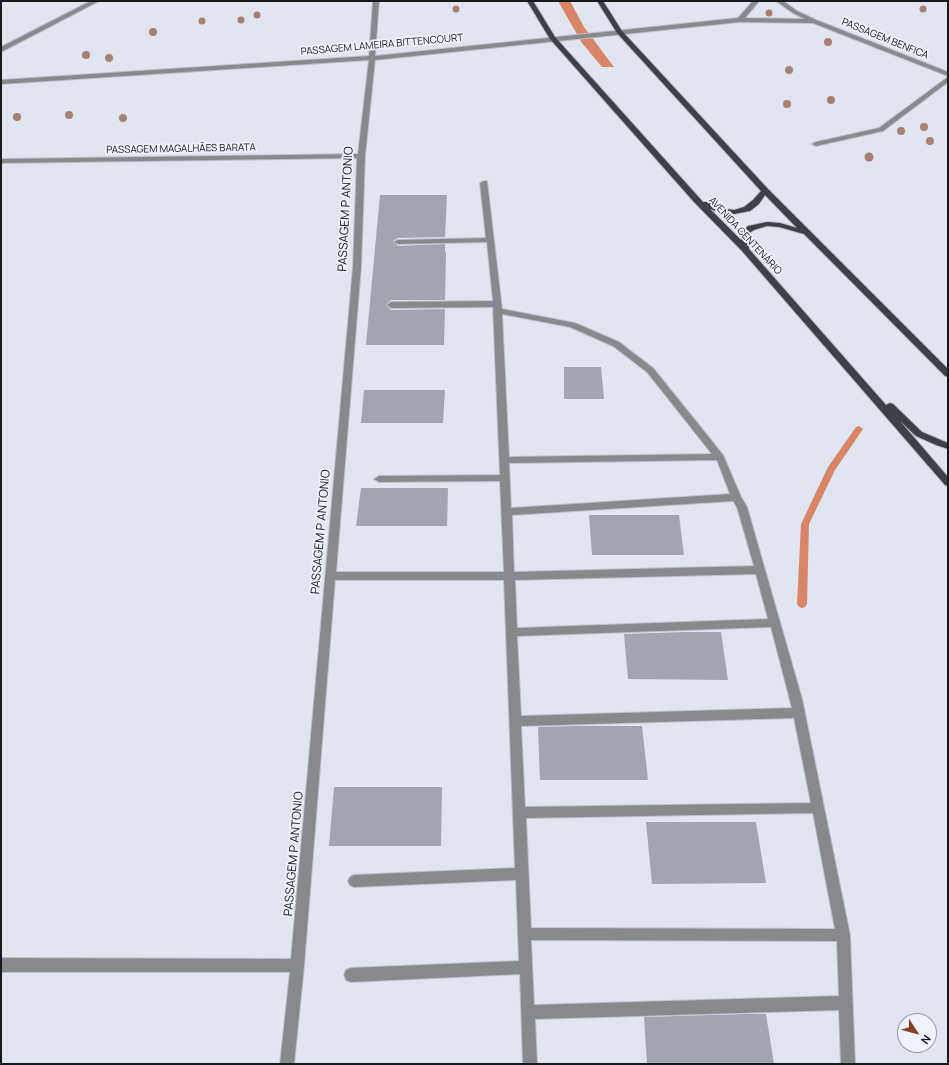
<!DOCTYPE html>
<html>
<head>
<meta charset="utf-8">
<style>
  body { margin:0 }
  #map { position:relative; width:949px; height:1065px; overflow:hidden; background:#e1e5f0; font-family:Manrope,sans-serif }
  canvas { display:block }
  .frame { position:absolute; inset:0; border:2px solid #18191d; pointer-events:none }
  .north { position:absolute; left:897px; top:1013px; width:40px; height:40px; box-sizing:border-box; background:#eef2fd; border:1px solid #989ba3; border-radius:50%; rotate:126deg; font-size:11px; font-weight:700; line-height:16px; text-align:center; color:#18191d }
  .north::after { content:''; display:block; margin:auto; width:14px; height:18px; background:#873e20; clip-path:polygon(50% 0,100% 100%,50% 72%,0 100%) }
</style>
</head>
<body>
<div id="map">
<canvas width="949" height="1065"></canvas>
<div class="frame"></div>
<div class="north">N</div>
</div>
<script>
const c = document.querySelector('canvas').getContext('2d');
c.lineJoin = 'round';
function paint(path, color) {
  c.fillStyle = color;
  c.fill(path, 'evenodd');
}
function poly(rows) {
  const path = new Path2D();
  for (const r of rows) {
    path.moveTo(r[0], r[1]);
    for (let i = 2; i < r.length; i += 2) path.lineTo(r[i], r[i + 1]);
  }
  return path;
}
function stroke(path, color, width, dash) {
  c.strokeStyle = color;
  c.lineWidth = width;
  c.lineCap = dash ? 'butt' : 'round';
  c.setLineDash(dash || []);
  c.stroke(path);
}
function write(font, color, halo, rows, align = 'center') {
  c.font = font + ' Manrope,sans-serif';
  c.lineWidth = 3.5;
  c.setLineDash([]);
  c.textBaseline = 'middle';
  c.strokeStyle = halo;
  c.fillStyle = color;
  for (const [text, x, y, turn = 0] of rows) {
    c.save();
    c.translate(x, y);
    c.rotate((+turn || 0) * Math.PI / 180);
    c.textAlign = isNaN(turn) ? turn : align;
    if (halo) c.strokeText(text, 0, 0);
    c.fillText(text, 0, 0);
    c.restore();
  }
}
paint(poly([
  [558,1,570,1,584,27,614,67,602,67,582,43]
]), '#d78667');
paint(poly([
  [859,426,863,429,835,470,809,524,807,604,805,607,802,608,799,607,797,604,801,524,828,467,856,427,859,426]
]), '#d78667');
paint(poly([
  [380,195,447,195,445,237,398,238,393,241,398,246,445,244,445,252,446,252,445,300,391,300,386,305,391,310,445,309,444,345,366,345],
  [564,367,601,367,604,399,564,399],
  [364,390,445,390,443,423,361,423],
  [361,488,448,488,447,526,356,526],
  [589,515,679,515,684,555,592,555],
  [684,632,721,632,728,680,628,679,624,634],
  [577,726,642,726,648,780,540,780,538,727],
  [334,787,442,787,441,846,329,846],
  [646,822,756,822,766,883,652,884],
  [746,1014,766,1014,774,1064,647,1064,644,1017]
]), '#a1a5af');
const minor = poly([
  [91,1,99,1,1,52,1,47,91,1],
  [373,1,379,1,375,56,738,18,753,1,759,1,745,18,805,19,793,13,776,1,783,1,797,11,816,20,948,72,948,76,813,23,740,22,375,60,365,156,361,267,336,572,504,572,500,481,379,482,374,479,379,476,500,475,493,307,391,308,387,305,391,302,493,301,487,242,398,244,394,242,398,240,486,238,480,183,484,181,487,181,502,309,575,323,619,342,653,368,723,455,741,497,747,507,802,699,850,935,855,1064,841,1064,839,1010,535,1019,537,1064,523,1064,520,974,351,982,346,980,344,975,346,970,351,968,519,961,516,880,354,887,350,885,348,881,350,877,354,875,515,868,504,580,335,580,304,966,294,1064,280,1064,290,972,1,972,1,958,291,959,353,267,357,158,1,163,1,159,358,154,369,60,1,84,1,80,369,56,373,1],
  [502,314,570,327,613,346,647,372,712,454,509,457,502,314],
  [717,460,730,494,511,508,509,463,717,460],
  [733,501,737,507,754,566,514,572,512,515,733,501],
  [756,574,768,619,517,628,515,580,756,574],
  [771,627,792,708,521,716,517,636,771,627],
  [794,718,811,803,525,807,521,726,794,718],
  [813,813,835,929,531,928,526,818,813,813],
  [531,940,837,941,839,996,534,1005,531,940],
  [948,77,948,82,883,131,816,146,812,144,816,142,879,128,948,77]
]);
const major = poly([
  [527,1,533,1,555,37,703,202,708,202,720,208,734,210,744,207,753,200,761,191,617,33,597,1,603,1,622,31,768,189,948,369,948,377,945,376,804,234,779,227,767,226,754,230,748,234,749,249,886,405,890,403,893,404,922,432,948,443,948,449,936,445,916,436,900,421,948,477,948,486,945,485,742,251,694,202,550,39,527,1],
  [765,195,797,228,780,223,767,222,748,226,740,233,741,240,710,209,718,212,734,214,750,211,759,204,765,195]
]);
stroke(minor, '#bdc0ca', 2);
stroke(major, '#bdc0ca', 2);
paint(minor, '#87898d');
paint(major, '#3d4047');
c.fillStyle = '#a68072';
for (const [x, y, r] of [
  [456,9,3.5],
  [923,9,3.5],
  [769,13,3.5],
  [257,15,3.5],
  [241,20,3.5],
  [202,21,3.5],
  [153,32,4],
  [828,42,4],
  [86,55,4],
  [109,58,4],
  [789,70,4],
  [831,100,4],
  [787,104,4],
  [69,115,4],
  [17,117,4],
  [123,118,4],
  [924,127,4],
  [901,131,4],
  [930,141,4],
  [869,157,4.5]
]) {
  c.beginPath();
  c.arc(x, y, r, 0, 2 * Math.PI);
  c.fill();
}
write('10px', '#18191d', '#eef2fd', [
  ["PASSAGEM BENFICA",885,39,22],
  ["PASSAGEM LAMEIRA BITTENCOURT",382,45,-5],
  ["PASSAGEM MAGALHÃES BARATA",181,149,-1],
  ["AVENIDA CENTENÁRIO",745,236,47]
]);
write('12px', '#18191d', '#eef2fd', [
  ["PASSAGEM P ANTONIO",346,209,-87],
  ["PASSAGEM P ANTONIO",321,532,-85],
  ["PASSAGEM P ANTONIO",294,854,-85]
]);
</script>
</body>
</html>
